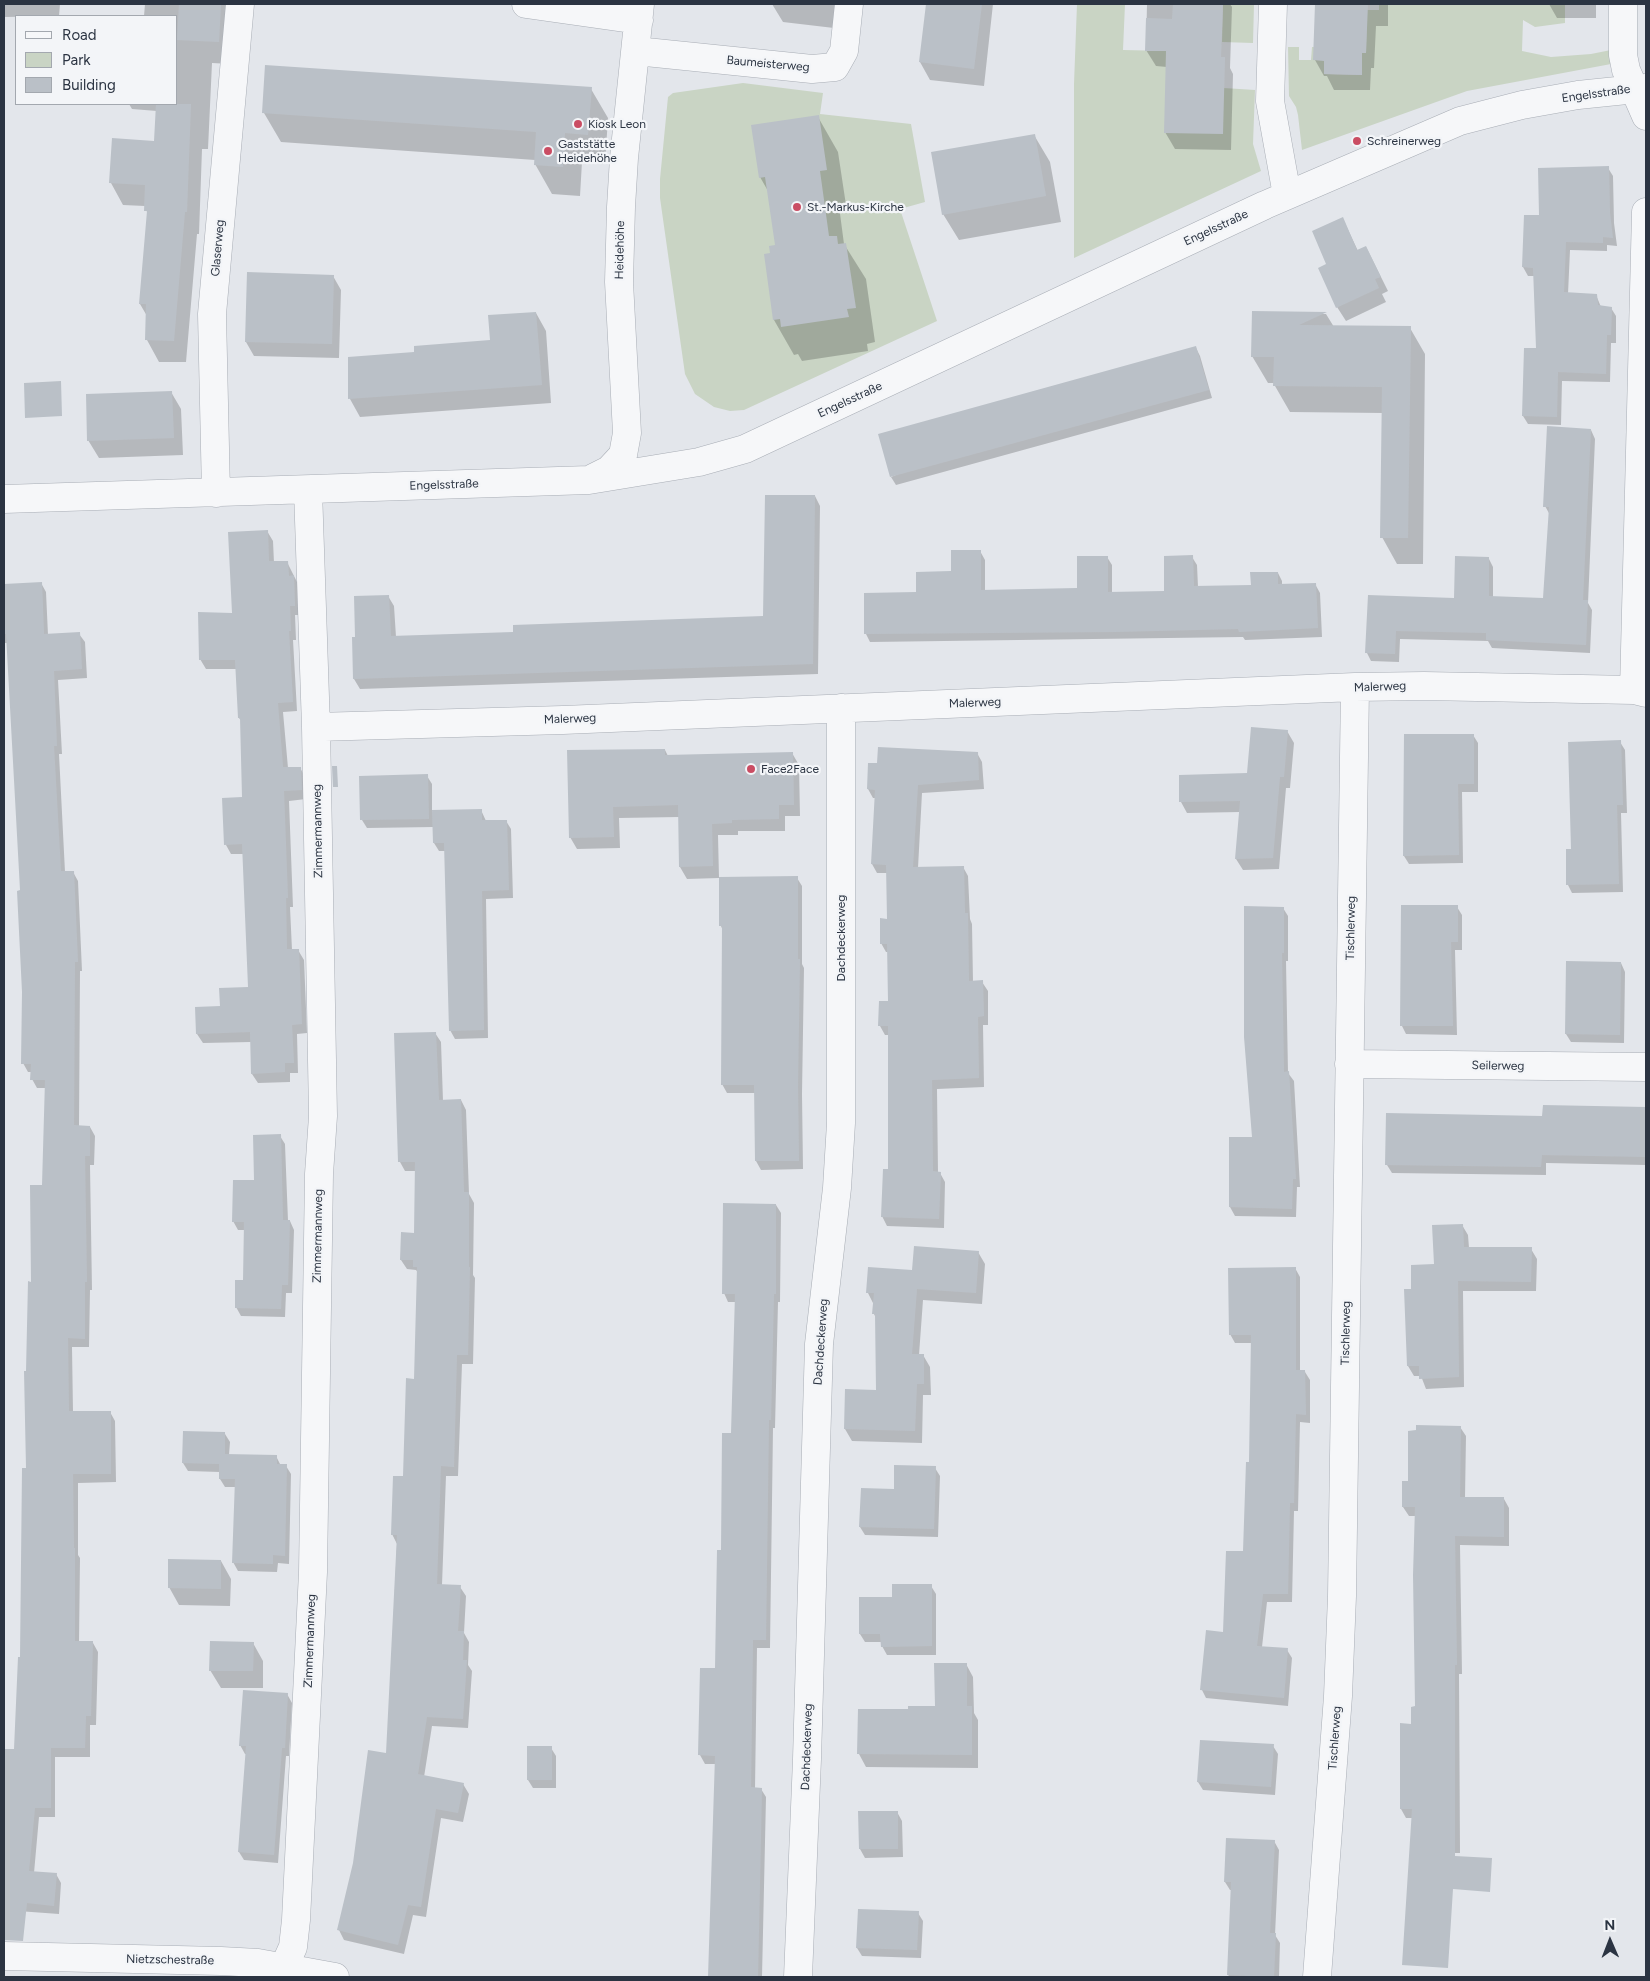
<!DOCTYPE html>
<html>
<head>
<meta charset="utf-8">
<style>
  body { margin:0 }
  #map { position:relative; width:1650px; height:1981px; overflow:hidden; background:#e3e6eb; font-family:Figtree,sans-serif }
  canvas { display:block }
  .frame { position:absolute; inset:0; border:5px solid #2b3442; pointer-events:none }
  .legend { position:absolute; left:15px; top:15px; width:162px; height:90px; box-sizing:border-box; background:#f3f5f8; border:1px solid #a3a8af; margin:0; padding:6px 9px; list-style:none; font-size:15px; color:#2b3442 }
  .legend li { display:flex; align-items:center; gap:10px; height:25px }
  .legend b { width:25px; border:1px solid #a3a8af }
  .north { position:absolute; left:1585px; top:1916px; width:50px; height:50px; -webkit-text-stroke:4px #f3f5f8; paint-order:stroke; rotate:359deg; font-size:14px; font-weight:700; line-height:20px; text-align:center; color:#2b3442 }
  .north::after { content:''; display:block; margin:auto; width:18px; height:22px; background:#2b3442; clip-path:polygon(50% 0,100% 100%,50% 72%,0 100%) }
</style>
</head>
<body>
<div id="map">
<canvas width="1650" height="1981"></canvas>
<div class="frame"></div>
<ul class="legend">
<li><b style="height:6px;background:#f6f7f9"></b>Road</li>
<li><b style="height:14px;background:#c9d4c4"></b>Park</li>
<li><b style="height:14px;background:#bac0c7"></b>Building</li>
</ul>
<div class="north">N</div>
</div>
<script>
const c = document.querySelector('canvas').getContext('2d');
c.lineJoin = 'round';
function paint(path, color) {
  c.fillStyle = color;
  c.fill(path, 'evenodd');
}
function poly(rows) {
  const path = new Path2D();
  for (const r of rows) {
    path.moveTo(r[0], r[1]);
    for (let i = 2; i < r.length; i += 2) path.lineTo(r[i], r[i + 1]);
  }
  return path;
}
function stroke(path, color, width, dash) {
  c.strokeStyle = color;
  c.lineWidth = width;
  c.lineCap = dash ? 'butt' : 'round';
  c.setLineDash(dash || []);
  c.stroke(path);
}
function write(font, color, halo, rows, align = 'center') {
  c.font = font + ' Figtree,sans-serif';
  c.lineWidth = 4.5;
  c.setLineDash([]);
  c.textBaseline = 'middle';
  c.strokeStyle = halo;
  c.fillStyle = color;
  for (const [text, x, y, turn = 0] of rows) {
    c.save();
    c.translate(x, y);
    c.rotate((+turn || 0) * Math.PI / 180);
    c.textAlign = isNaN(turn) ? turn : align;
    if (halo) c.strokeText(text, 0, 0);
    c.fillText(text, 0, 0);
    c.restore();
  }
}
paint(poly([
  [1077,4,1125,4,1123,50,1166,51,1224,88,1255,90,1253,144,1261,171,1074,258,1074,84],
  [1223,4,1254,4,1253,43,1222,42],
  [1379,4,1565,4,1565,23,1535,27,1523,20,1522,51,1551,57,1591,54,1611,50,1611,64,1467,91,1302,150,1298,115,1296,107,1289,96,1288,47,1299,47,1299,60,1311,60,1312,47,1322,47,1325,52,1324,74,1362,75,1362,53,1366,52,1367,10,1379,10],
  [743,83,823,93,820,114,911,124,925,202,900,209,937,321,744,410,730,411,714,407,695,394,685,374,660,198,660,179,668,97,673,93]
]), '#c9d4c4');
paint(poly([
  [4,4,60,4,59,16,4,17],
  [145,4,226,4,231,64,212,63,208,149,202,149,199,234,197,234,186,362,159,362,147,340,147,316,140,304,148,215,145,206,123,205,111,183,156,142,157,111,132,109,129,104,176,104,176,16,144,16],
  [772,4,837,4,834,28,783,22],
  [927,4,993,4,984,86,930,80,920,62],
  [1147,4,1230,4,1232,7,1230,68,1233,74,1231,150,1175,149,1165,132,1167,67,1156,66,1146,50],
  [1316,4,1388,4,1388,26,1376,26,1374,68,1371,68,1370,90,1334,90,1327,76,1324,76,1315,60],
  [1549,4,1610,4,1596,4,1596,18,1557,18],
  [591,89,608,118,605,164,582,162,580,196,552,194,535,164,535,160,281,142,264,113],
  [818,117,838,152,846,205,839,206,844,244,866,279,875,342,867,344,868,351,802,361,798,354,794,355,774,320,765,255,771,254,776,246,768,191,760,177],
  [1034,135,1050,162,1061,222,959,240,943,214],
  [1608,168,1613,176,1614,223,1617,246,1607,245,1607,251,1570,250,1568,294,1596,295,1601,307,1611,308,1616,316,1616,343,1611,343,1610,382,1562,381,1561,425,1528,424,1523,416,1537,350,1534,276,1528,276,1523,267,1525,216,1541,216],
  [1343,219,1358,251,1366,247,1388,291,1382,294,1386,302,1346,321,1337,307,1328,265],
  [333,276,341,290,339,358,254,356,246,342],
  [536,313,546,331,551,403,360,417,350,399,349,358,416,353,491,341],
  [1253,313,1326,314,1334,327,1410,328,1425,354,1423,564,1397,564,1382,537,1383,413,1290,412,1275,386,1275,383,1268,383,1252,356],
  [1196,348,1200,356,1212,398,896,485,891,477],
  [171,392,181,409,183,455,99,458,88,440],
  [1591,430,1595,439,1588,603,1592,610,1590,653,1492,648,1488,641,1400,639,1399,662,1371,661,1367,653,1369,597,1455,599,1489,559,1493,567,1493,597,1544,599,1550,515,1545,506],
  [815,496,820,506,818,674,360,689,354,679,356,639,388,596,394,606,396,637,514,633,765,618],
  [267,531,273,541,274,563,287,562,299,586,300,615,295,615,296,640,293,640,297,711,283,712,288,768,300,768,306,778,306,799,289,801,293,907,290,907,292,950,298,950,304,960,307,1033,297,1034,298,1073,290,1073,290,1082,258,1083,252,1074,251,1042,203,1043,197,1034,221,1007,249,988,244,854,231,854,226,845,244,798,242,722,239,718,237,669,206,669,200,659,234,614],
  [980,551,985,560,985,591,1079,589,1107,557,1112,565,1112,593,1166,592,1192,557,1197,565,1198,587,1252,586,1278,573,1282,581,1282,585,1315,584,1320,593,1322,637,1245,640,1243,637,870,642,866,634,917,593,952,572],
  [41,583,46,592,48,635,79,634,85,642,87,678,58,680,62,754,59,754,65,872,73,872,78,881,82,971,80,971,79,1126,90,1127,95,1136,94,1165,90,1165,92,1290,90,1290,89,1347,72,1347,73,1412,110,1412,115,1421,116,1482,78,1483,78,1555,80,1558,79,1642,93,1643,98,1652,96,1725,90,1725,90,1757,55,1757,55,1817,39,1817,34,1873,56,1874,61,1883,59,1914,4,1910,4,1750,16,1750,22,1659,27,1469,27,1372,33,1283,43,1186,46,1088,37,1088,32,1079,32,1072,28,1072,23,1063,24,992,21,892,8,643,4,643,4,585],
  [1287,731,1294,743,1290,788,1286,788,1279,869,1243,870,1236,859,1240,812,1187,813,1181,802,1248,775],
  [1473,735,1478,743,1478,792,1462,792,1463,863,1409,864,1404,856],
  [1620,742,1625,750,1627,813,1621,813,1623,892,1572,893,1568,885,1572,850],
  [665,750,668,756,792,753,799,765,800,816,785,816,785,831,738,831,738,835,718,835,719,878,687,879,680,867,679,817,619,818,620,848,577,849,570,837],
  [977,753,982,762,984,789,922,793,918,868,963,867,968,876,970,919,972,924,973,982,982,982,988,991,988,1025,983,1025,984,1087,937,1089,938,1173,940,1173,945,1182,944,1228,887,1226,882,1216,889,1171,889,1035,885,1035,880,1026,889,1002,888,952,886,952,881,943,888,920,887,873,877,873,872,864,876,798,873,798,868,789,869,764],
  [427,776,432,784,432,812,481,810,486,821,506,821,511,829,513,898,486,899,488,1038,455,1039,450,1030,445,851,439,851,434,843,434,827,367,828,362,820,361,777],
  [721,878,797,878,802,886,802,964,804,968,802,1094,803,1169,761,1170,756,1161,756,1093,727,1093,722,1084,723,931,721,926],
  [1457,907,1462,915,1462,950,1455,950,1457,1035,1406,1034,1402,1026],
  [1283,908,1288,916,1288,961,1286,961,1288,1073,1294,1081,1300,1187,1297,1187,1296,1217,1235,1216,1230,1207,1231,1138,1253,1139],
  [1621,963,1625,972,1624,1043,1571,1042,1566,1034],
  [435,1033,441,1042,443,1101,461,1100,466,1110,469,1194,474,1203,473,1275,475,1278,473,1364,462,1364,458,1476,446,1476,442,1585,460,1587,466,1596,464,1633,469,1642,468,1665,472,1671,468,1728,432,1726,424,1777,463,1784,469,1794,463,1822,441,1818,426,1917,413,1915,404,1954,344,1940,339,1930,387,1754,397,1544,392,1534,404,1478,416,1380,418,1273,416,1270,407,1269,401,1260,415,1234,416,1171,405,1171,400,1162],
  [1544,1106,1646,1108,1646,1165,1546,1163,1546,1175,1392,1173,1387,1165,1543,1117],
  [280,1136,285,1144,288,1221,290,1221,294,1230,292,1293,286,1293,285,1317,241,1316,236,1307,244,1282,245,1230,238,1230,233,1221],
  [776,1205,781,1213,780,1302,778,1302,775,1428,773,1428,770,1648,757,1648,755,1789,761,1789,766,1797,762,1977,709,1977,716,1764,705,1764,700,1755,701,1669,716,1670,722,1551,732,1434,736,1302,728,1302,724,1293],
  [1462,1225,1468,1235,1469,1248,1531,1249,1537,1259,1536,1291,1463,1291,1464,1387,1426,1389,1421,1376,1414,1376,1408,1366,1406,1290,1412,1290,1436,1266],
  [978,1252,985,1264,982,1304,923,1300,919,1355,923,1355,930,1367,931,1395,923,1395,922,1443,852,1441,845,1429,877,1391,876,1318,874,1314,874,1305,868,1293,914,1272],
  [1295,1268,1300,1277,1300,1371,1305,1372,1310,1380,1310,1423,1300,1422,1298,1511,1294,1511,1292,1602,1267,1602,1262,1647,1287,1650,1292,1658,1288,1706,1206,1698,1202,1690,1224,1633,1244,1553,1251,1463,1252,1343,1235,1343,1230,1334],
  [1460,1427,1466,1436,1465,1498,1504,1499,1509,1508,1509,1546,1460,1545,1462,1674,1459,1674,1460,1853,1417,1853,1413,1818,1406,1818,1401,1809,1416,1708,1416,1516,1409,1516,1403,1507,1409,1482],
  [225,1434,230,1442,229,1455,276,1456,281,1466,286,1466,291,1474,289,1564,278,1563,277,1572,238,1571,233,1562,236,1487,225,1487,220,1479,220,1472,188,1471,183,1463],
  [935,1468,940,1476,938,1537,865,1535,860,1527,895,1490],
  [221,1561,231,1579,230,1606,179,1605,169,1587],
  [931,1586,936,1594,936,1655,887,1655,882,1646,882,1642,865,1642,860,1634,894,1598],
  [253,1643,263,1661,263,1688,221,1688,210,1670],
  [966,1664,973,1677,974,1713,978,1720,978,1768,866,1767,859,1754,909,1710,936,1708],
  [287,1694,292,1703,289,1756,286,1756,278,1863,244,1860,239,1852,247,1754,245,1754,240,1745],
  [1273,1746,1278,1754,1275,1795,1203,1790,1198,1782],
  [551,1748,556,1756,556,1788,533,1788,528,1780],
  [897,1812,902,1821,903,1857,865,1858,860,1849,860,1813],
  [1274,1841,1279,1850,1275,1935,1280,1943,1279,1977,1230,1977,1228,1975,1232,1890,1230,1890,1225,1882],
  [918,1913,923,1921,921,1958,862,1956,857,1948]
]), '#0003');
paint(poly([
  [179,4,221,4,219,42,177,40],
  [926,4,982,4,974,69,919,62],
  [1173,4,1223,4,1221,57,1225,57,1223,134,1164,133,1166,51,1145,51,1146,18,1172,19],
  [1315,4,1368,4,1366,53,1362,53,1362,75,1324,74,1324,61,1313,60],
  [265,65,592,87,588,135,565,133,563,167,534,165,536,132,262,113],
  [156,104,191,104,187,212,185,212,174,341,145,340,146,304,139,304,147,211,144,211,145,185,109,183,112,138,154,141],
  [819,115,827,170,820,171,829,236,837,236,838,244,846,243,856,308,847,309,849,317,781,327,780,319,773,320,764,254,770,253,769,246,775,245,765,177,759,178,751,125],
  [1035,134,1046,196,942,215,931,152],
  [1609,166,1610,213,1613,238,1603,237,1603,243,1566,242,1564,292,1597,294,1598,305,1612,307,1611,335,1607,335,1606,374,1558,372,1557,417,1522,416,1524,348,1536,348,1533,268,1522,267,1524,215,1539,215,1538,168],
  [1343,217,1357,250,1366,246,1381,277,1375,279,1379,288,1336,308,1318,268,1326,264,1312,231],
  [247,272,334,275,332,344,245,342],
  [1252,311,1327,312,1299,325,1411,326,1408,538,1380,538,1382,387,1273,386,1274,357,1251,357],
  [536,312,542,385,348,399,348,357,414,352,414,346,490,340,488,315],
  [1196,346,1209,390,890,477,878,434],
  [61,381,62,416,25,418,24,383],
  [172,391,174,438,87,441,86,394],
  [1547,426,1591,429,1583,600,1588,600,1586,645,1486,640,1486,633,1396,631,1395,654,1365,653,1368,595,1454,598,1455,556,1489,557,1489,596,1543,598,1549,507,1543,507],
  [765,495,815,495,813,664,353,679,352,637,355,637,354,596,389,595,391,636,513,632,513,625,763,616],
  [268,530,269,561,288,561,289,576,294,575,295,606,290,606,291,631,289,631,293,702,278,703,283,767,301,767,302,790,284,791,288,898,286,898,287,949,299,949,302,1024,292,1025,294,1063,285,1063,285,1072,251,1074,250,1032,196,1034,195,1007,220,1006,219,988,248,987,242,844,224,845,222,798,242,797,240,718,238,718,235,660,199,660,198,612,232,613,228,532],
  [951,550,981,550,981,590,1077,588,1077,556,1108,556,1108,592,1164,591,1164,556,1193,555,1194,586,1251,585,1250,572,1278,572,1278,584,1316,583,1318,628,1239,632,1238,629,1114,632,864,634,864,593,916,592,916,572,951,571],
  [42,582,44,634,80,632,82,669,54,671,57,746,54,746,61,871,74,871,78,962,75,962,74,1125,90,1126,90,1156,85,1156,87,1282,85,1282,85,1339,68,1338,69,1411,111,1411,111,1474,73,1474,74,1548,75,1548,75,1641,93,1641,91,1716,86,1716,85,1748,51,1748,51,1808,35,1808,29,1871,57,1873,54,1906,27,1903,23,1941,4,1940,4,1749,14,1749,18,1657,20,1657,22,1468,26,1468,24,1371,26,1371,28,1281,31,1282,30,1185,42,1185,45,1080,30,1080,31,1064,21,1064,22,992,17,891,20,890,6,634,4,634,4,584],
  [1251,727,1288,730,1284,777,1280,777,1273,858,1235,859,1240,801,1179,802,1179,775,1247,773],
  [1404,734,1474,734,1474,784,1458,784,1459,855,1403,856],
  [1621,740,1623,805,1617,805,1619,884,1566,885,1566,849,1571,849,1568,742],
  [878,747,978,752,979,780,918,785,913,867,964,866,965,913,968,913,969,981,983,980,984,1016,978,1017,979,1078,932,1080,933,1171,941,1172,939,1219,881,1217,883,1169,888,1169,888,1026,878,1026,879,1001,888,1001,887,944,880,944,880,918,887,919,886,865,871,864,875,790,867,789,868,763,877,763],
  [665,749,665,755,793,752,794,805,779,805,779,819,732,820,732,823,712,824,713,866,679,867,678,805,613,807,614,837,569,838,567,750],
  [332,766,337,766,338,787,333,787],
  [428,774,429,819,360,820,359,776],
  [482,809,482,820,507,820,509,890,482,891,484,1030,449,1031,444,843,433,843,432,810],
  [798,876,798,959,800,959,798,1085,799,1161,755,1161,754,1085,721,1085,722,926,719,926,719,877],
  [1401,905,1458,905,1458,942,1451,942,1453,1026,1400,1026],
  [1244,906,1284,907,1284,953,1282,953,1284,1072,1289,1071,1296,1179,1293,1179,1292,1209,1229,1207,1229,1137,1252,1137,1244,1037],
  [1566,961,1621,962,1620,1035,1565,1034],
  [436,1032,439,1100,461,1099,464,1192,469,1192,469,1267,470,1267,468,1355,457,1355,454,1467,441,1466,437,1584,461,1585,458,1631,464,1631,463,1660,467,1660,463,1719,427,1717,418,1774,464,1783,458,1813,436,1809,421,1907,408,1905,398,1945,337,1930,353,1863,368,1750,386,1753,397,1535,391,1535,393,1476,403,1476,406,1378,414,1379,417,1267,413,1267,413,1260,400,1260,401,1232,414,1233,415,1162,398,1162,394,1033],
  [1543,1105,1646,1107,1646,1157,1542,1155,1541,1167,1385,1165,1386,1113,1542,1116],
  [281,1134,283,1220,290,1220,288,1285,282,1285,281,1309,235,1308,235,1280,243,1280,244,1222,232,1222,233,1180,254,1180,253,1135],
  [723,1203,776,1204,776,1294,774,1294,771,1420,769,1420,766,1640,753,1640,751,1787,762,1788,758,1977,708,1977,715,1756,698,1755,700,1668,715,1668,717,1550,721,1550,722,1433,731,1433,735,1294,722,1294],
  [1463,1224,1464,1247,1532,1247,1531,1282,1458,1281,1459,1377,1419,1379,1419,1366,1407,1366,1404,1289,1411,1289,1411,1265,1434,1264,1432,1225],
  [914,1246,979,1251,976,1293,917,1289,912,1354,924,1354,924,1384,917,1384,915,1431,844,1429,845,1389,876,1390,875,1314,872,1314,874,1293,866,1293,868,1267,912,1270],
  [1296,1267,1296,1370,1305,1370,1306,1415,1296,1414,1294,1503,1290,1503,1288,1594,1263,1594,1257,1646,1288,1648,1284,1698,1200,1690,1206,1630,1223,1632,1226,1551,1243,1551,1246,1462,1249,1462,1251,1335,1229,1335,1228,1268],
  [1416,1425,1461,1426,1460,1497,1504,1497,1504,1537,1455,1536,1457,1665,1455,1665,1455,1856,1492,1858,1490,1892,1453,1889,1448,1968,1402,1965,1412,1809,1400,1809,1400,1723,1411,1724,1411,1707,1415,1706,1413,1575,1415,1507,1402,1507,1402,1481,1408,1481,1408,1431,1416,1430],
  [183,1431,225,1432,225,1454,277,1455,277,1464,287,1464,285,1556,273,1555,273,1564,232,1563,235,1479,219,1479,219,1464,182,1463],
  [894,1465,936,1466,934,1529,859,1527,861,1488,894,1489],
  [168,1559,221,1560,221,1589,168,1588],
  [892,1584,932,1584,932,1646,881,1647,880,1634,859,1634,859,1597,892,1597],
  [210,1641,254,1642,253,1671,209,1671],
  [934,1663,967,1663,967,1706,972,1706,972,1755,857,1754,858,1709,908,1709,908,1706,935,1706],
  [243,1690,288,1693,285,1748,282,1748,274,1855,238,1852,246,1746,239,1746],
  [1200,1740,1274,1744,1271,1787,1197,1782],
  [527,1746,552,1746,552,1780,527,1780],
  [858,1811,898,1811,898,1849,859,1849],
  [1226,1838,1275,1840,1270,1933,1276,1933,1274,1977,1227,1975,1231,1882,1224,1882],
  [858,1909,919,1911,917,1950,856,1948]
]), '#bac0c7');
const minor = poly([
  [526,4,639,20],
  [1273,4,1270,101,1287,195],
  [1623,4,1623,55,1626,70,1646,116],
  [636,51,812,69,835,67,844,51,849,4],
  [1646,212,1634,690,1646,693],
  [593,478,609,470,623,455,627,433,619,282,621,207,624,158,640,4],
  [216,493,212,314,240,4],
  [4,499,589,480,699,462,745,449,1265,205,1460,121,1522,105,1578,95,1646,88],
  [316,727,563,720,1355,687,1424,686,1634,690],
  [1349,1064,1646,1067],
  [4,1956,221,1961,258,1963,335,1977],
  [276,1977,284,1967,293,1947,296,1920,313,1572,319,1174,323,1116,316,727,308,490],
  [798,1977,807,1759,819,1344,837,1188,841,1123,841,708],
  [1317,1977,1338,1696,1342,1596,1355,687]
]);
stroke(minor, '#a8adb5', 29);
stroke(minor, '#f6f7f9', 28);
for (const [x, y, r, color] of [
  [578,124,5,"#ca4d63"],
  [1357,141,5,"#ca4d63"],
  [548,151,5,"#ca4d63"],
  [797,207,5,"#ca4d63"],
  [751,769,5,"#ca4d63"]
]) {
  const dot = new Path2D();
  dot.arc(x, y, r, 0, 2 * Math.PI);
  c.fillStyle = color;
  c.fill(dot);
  stroke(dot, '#f3f5f8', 2);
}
write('12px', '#2b3442', '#f3f5f8', [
  ["Baumeisterweg",768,64,5],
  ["Engelsstraße",1596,94,-8],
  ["Engelsstraße",1216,228,-25],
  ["Glaserweg",218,248,-85],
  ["Heidehöhe",620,250,-89],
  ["Engelsstraße",850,400,-25],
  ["Engelsstraße",444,485,-2],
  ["Malerweg",1380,687,-2],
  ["Malerweg",975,703,-2],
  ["Malerweg",570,719,-2],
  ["Zimmermannweg",318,831,-91],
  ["Tischlerweg",1351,928,-89],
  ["Dachdeckerweg",841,938,-90],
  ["Seilerweg",1498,1066,1],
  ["Zimmermannweg",318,1236,-89],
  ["Tischlerweg",1346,1333,-89],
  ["Dachdeckerweg",821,1342,-86],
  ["Zimmermannweg",310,1641,-88],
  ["Tischlerweg",1335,1738,-86],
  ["Dachdeckerweg",807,1747,-88],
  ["Nietzschestraße",170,1960,1]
]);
write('12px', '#2b3442', '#f3f5f8', [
  ["Kiosk Leon",588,124],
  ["Schreinerweg",1367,141],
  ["Gaststätte",558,144],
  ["Heidehöhe",558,158],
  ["St.-Markus-Kirche",807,207],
  ["Face2Face",761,769]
], 'left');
</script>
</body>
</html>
